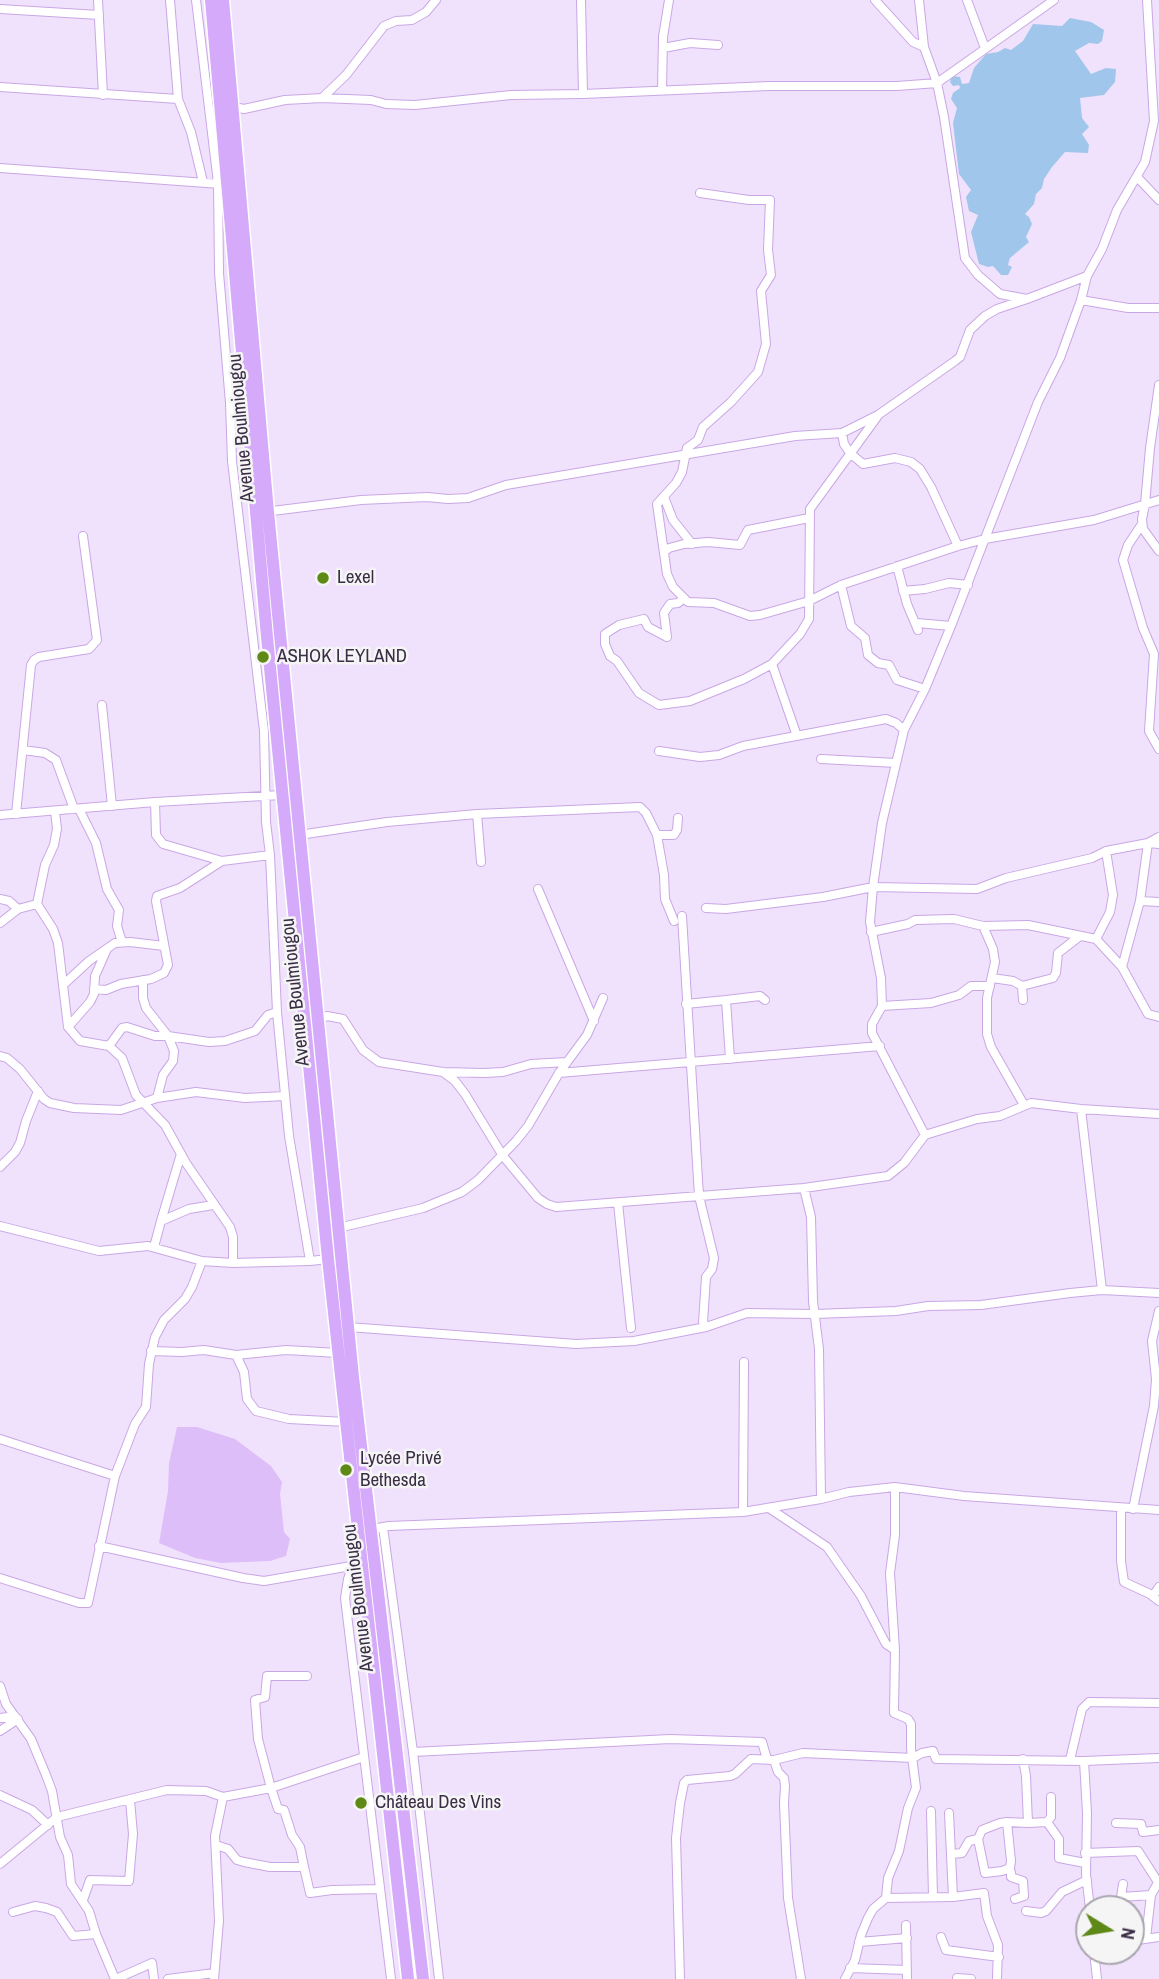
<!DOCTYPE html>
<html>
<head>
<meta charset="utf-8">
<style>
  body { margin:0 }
  #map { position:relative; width:1159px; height:1979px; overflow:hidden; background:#f0e2fc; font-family:"Archivo Narrow",sans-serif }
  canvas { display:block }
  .north { position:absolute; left:1075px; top:1895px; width:70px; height:70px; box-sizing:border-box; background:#f5f5f5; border:2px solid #aaa5af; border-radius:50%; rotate:101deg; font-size:19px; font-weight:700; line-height:28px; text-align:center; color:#3a2d46 }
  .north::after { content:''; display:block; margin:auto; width:24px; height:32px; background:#5e8917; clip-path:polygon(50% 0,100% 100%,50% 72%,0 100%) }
</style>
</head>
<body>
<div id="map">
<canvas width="1159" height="1979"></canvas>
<div class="north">N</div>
</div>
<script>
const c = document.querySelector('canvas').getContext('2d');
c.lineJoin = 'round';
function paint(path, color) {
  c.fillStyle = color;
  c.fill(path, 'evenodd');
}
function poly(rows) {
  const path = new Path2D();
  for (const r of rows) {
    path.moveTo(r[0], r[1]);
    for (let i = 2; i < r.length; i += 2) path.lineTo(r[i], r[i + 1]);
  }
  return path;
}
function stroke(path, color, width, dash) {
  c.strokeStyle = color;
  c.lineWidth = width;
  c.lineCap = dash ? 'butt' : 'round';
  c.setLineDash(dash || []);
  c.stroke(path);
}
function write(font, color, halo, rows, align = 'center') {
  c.font = font + ' "Archivo Narrow",sans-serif';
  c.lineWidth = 5;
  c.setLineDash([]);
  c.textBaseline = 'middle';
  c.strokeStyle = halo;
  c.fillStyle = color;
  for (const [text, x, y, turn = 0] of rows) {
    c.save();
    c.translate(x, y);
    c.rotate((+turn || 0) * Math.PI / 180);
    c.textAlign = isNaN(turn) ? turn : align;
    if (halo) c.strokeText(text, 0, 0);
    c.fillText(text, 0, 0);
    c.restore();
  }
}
paint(poly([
  [177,1427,197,1427,235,1439,271,1466,282,1482,280,1494,284,1532,290,1539,286,1556,270,1561,221,1563,195,1558,159,1543,168,1491,169,1463]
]), '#debef9');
paint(poly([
  [1070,18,1091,22,1104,30,1102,41,1098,44,1089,43,1075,51,1091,74,1106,68,1116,69,1115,82,1104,95,1080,98,1082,118,1089,127,1082,134,1089,145,1088,153,1065,152,1052,167,1044,179,1042,188,1036,194,1034,204,1025,214,1029,217,1032,224,1026,237,1029,242,1010,258,1008,265,1012,267,1008,275,1001,275,993,266,988,267,979,264,971,232,978,215,969,211,966,197,971,190,959,174,953,123,957,108,951,99,953,93,960,88,959,85,953,86,950,82,952,76,960,77,962,84,969,83,974,68,986,54,998,52,1005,48,1011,50,1023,41,1033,24,1062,26]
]), '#a1c6eb');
const minor = poly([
  [98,0,103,95],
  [170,0,178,99,191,132,203,182],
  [196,0,218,183,219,273,230,403,232,461,264,731,266,822,270,855,277,1012,289,1136,310,1261],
  [581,0,583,94],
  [875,0,913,42,924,47,937,83,944,117,965,258,978,275,1000,294,1027,299,1087,276],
  [919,0,924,47],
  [967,0,985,48],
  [0,9,99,15],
  [663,48,690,43,718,45],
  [0,87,178,99],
  [662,90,663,37,669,0],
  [322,98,346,75,384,26,396,21,412,20,426,12,436,0],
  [234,107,244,109,285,100,322,98,371,100,386,104,415,105,511,95,583,94,769,86,897,86,937,83,1054,0],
  [0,168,220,184],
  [1138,178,1159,200],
  [700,193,749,200,770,200,768,250,771,275,761,291,766,344,758,372,731,402,703,427,698,440,687,448,682,472,676,483,657,504,667,574,673,587,688,602,714,603,750,616,760,615,809,601,841,585,958,546,985,539,1094,520,1159,500],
  [1081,300,1128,308,1159,308],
  [1159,385,1150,448,1145,504,1142,519,1143,529,1159,551],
  [842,433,844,444,850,453,863,464,895,458,911,462,920,469,931,487,958,546],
  [664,497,673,520,692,544],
  [264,512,361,500,427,497,448,499,468,498,506,485,795,436,842,433,878,415,955,361,960,357,970,330,985,316,997,309,1027,299],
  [1142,524,1128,545,1123,560,1143,628,1154,654,1149,731,1159,749],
  [664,552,669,548,684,544,708,542,740,545,748,530,809,518],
  [897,566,907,604,918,630],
  [841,585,851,626,865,638,868,655,878,663,889,665,897,680,925,689],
  [903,591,925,589,949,583,968,585],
  [917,623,951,626],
  [667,637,648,627,644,619,619,625,605,634,605,644,610,656,617,661,639,693,659,705,690,701,744,679,772,664,800,634,809,619,810,509,877,417],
  [667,637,664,613,670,604,678,603,683,599],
  [772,664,797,736],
  [102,705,112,806],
  [23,750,45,753,56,760,74,809],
  [659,751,700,757,719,755,743,746,886,719,896,723,904,730],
  [821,759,896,763],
  [155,802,156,835,163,844,222,861,270,855],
  [79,809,96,843,107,889,119,910,117,926,122,942],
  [55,811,57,829,54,845,45,865,37,904,53,929,58,943,68,1027,80,1041,109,1046,122,1058,136,1095,165,1125,186,1163,230,1227,233,1237,233,1263],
  [16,814,31,665,34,660,39,657,89,649,97,640,83,536],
  [477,814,481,862],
  [0,815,155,802,282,795],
  [299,835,387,822,477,814,640,807,646,813,657,835,664,875,665,899,674,921],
  [657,835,674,835,677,830,678,818],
  [538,889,594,1021],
  [0,899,9,901,18,909],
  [1140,901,1159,902],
  [706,908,726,909,823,897,873,887,882,823,904,730,925,689,951,626,1038,402,1060,358,1081,300,1087,276,1102,249,1117,210,1145,162,1154,121,1147,0],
  [682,916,699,1196,714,1258,712,1269,706,1277,703,1322,706,1327,747,1313,815,1314,896,1311,928,1306,981,1305,1070,1293,1102,1290,1159,1293],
  [0,923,18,909,37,904],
  [983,926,993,949,995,962,987,998,987,1034,991,1047,1024,1105],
  [871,932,908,924,915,920,954,919,983,926,1028,925,1096,939,1122,967,1148,1014,1159,1017],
  [1096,939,1110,912,1113,895,1106,851],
  [1122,967,1140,901,1148,843,1159,844],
  [992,978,1013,981,1022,986,1023,1000],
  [143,980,143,998,146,1008,168,1036,209,1042,225,1041,255,1031,268,1015,277,1012],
  [63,985,89,961,115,943,130,942,164,946],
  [1022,986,1053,978,1056,973,1058,953,1080,936],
  [94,989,106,990,121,984,151,979,164,973,168,965,156,901,157,896,180,888,222,861],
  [686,1004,726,1000],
  [882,1006,931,1003,959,995,971,986,990,986],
  [318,1020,327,1016,343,1019,363,1050,379,1062,443,1072,484,1073,503,1072,531,1064,567,1062],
  [68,1027,90,1002,94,994,95,976,107,949],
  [109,1046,122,1028,127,1027,155,1036,168,1036,174,1051,173,1061,163,1075,157,1098],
  [0,1056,7,1058,20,1069,44,1099,50,1103,74,1108,121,1110,157,1098,196,1092,245,1098,285,1096],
  [730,1059,726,1000,760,996,765,1000],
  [443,1072,455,1081,465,1094,503,1156,538,1198,547,1204,556,1207,804,1188,888,1176,904,1163,925,1135,977,1119,1000,1116,1031,1103,1081,1109,1159,1114],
  [559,1073,880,1046],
  [1081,1109,1102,1290],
  [925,1135,872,1033,872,1024,882,1006,881,978,870,922,873,887,977,889,1006,878,1092,858,1106,851,1148,843,1159,837],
  [181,1154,161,1221,189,1209,213,1205],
  [0,1167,15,1152,20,1143,26,1121,38,1091],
  [804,1188,811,1217,813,1301,819,1349,821,1499],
  [618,1203,631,1328],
  [0,1226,99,1251,148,1246,202,1261,233,1263,310,1261,328,1259],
  [338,1228,423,1208,462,1192,478,1180,516,1141,528,1126,559,1073,587,1035,603,998],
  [154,1247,161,1221],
  [348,1327,576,1344,634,1341,706,1327],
  [151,1351,182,1352,204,1350,236,1355,244,1372,247,1399,256,1411,289,1419,346,1422],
  [236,1355,286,1350,338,1353],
  [0,1439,115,1476],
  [769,1508,827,1547,861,1596,886,1644,895,1650],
  [1121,1508,1121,1561,1124,1582,1150,1594,1159,1601],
  [1133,1509,1154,1406,1156,1379,1152,1341,1159,1311],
  [743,1512,744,1362],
  [383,1527,413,1752,439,1979],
  [366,1530,389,1526,743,1512,821,1499,849,1492,895,1487,964,1496,1159,1510],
  [99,1546,243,1578,264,1581,357,1565],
  [353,1565,348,1579,345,1598,391,1979],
  [0,1578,79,1603,88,1603,115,1476,135,1424,146,1407,149,1364,155,1337,164,1320,185,1299,192,1287,202,1261],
  [1153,1596,1159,1587],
  [0,1686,6,1704,31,1739,46,1775,52,1791,60,1837,68,1855,71,1884,89,1911,96,1934],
  [0,1718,15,1716],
  [0,1731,18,1719],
  [413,1752,670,1739,762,1742,767,1759],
  [774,1760,778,1772,784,1778,785,1786,784,1803,788,1898,801,1979],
  [1070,1760,1082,1709,1089,1702,1159,1703],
  [1084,1761,1087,1813,1086,1874,1090,1909],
  [0,1795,32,1810,48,1825],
  [931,1811,933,1897],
  [949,1813,953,1897],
  [1007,1822,1011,1861,1010,1868,1002,1871,985,1873,978,1839,982,1830,1000,1823,1007,1822,1028,1823,1026,1776,1023,1759],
  [1047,1822,1051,1817,1051,1797],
  [1028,1823,1047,1822,1059,1839,1059,1858,1085,1863],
  [1116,1823,1141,1824,1143,1832,1159,1830],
  [216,1845,228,1849,237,1860,244,1862,270,1867,304,1867,310,1893,332,1890,380,1889],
  [1085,1853,1138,1851,1158,1882],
  [952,1854,962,1853,969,1841,978,1839],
  [0,1864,57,1817,167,1790,206,1791,223,1797,271,1788,364,1757],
  [304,1867,300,1847,292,1835,284,1810,278,1809,271,1788,258,1739,255,1700,265,1697,267,1676,307,1676],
  [1008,1870,1011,1872,1011,1877,1023,1881,1024,1896,1015,1899],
  [1123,1884,1121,1897,1151,1895],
  [886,1898,953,1897,984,1893,987,1916,998,1945,997,1979],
  [83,1900,90,1880,129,1881,133,1834,130,1800],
  [1026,1911,1041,1913,1046,1911,1062,1892,1087,1880],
  [13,1912,35,1906,46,1908,57,1912,73,1936,96,1934,115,1979],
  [906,1925,907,1979],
  [941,1937,946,1950,999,1957],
  [1146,1938,1151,1895,1159,1881],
  [1131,1941,1159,1937],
  [859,1942,907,1938],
  [1094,1951,1097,1979],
  [850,1968,907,1970],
  [957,1978,971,1979],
  [116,1979,152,1963,154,1979],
  [168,1979,214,1973],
  [214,1979,219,1921,215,1836,223,1797],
  [680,1979,676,1838,680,1803,684,1783,687,1780,730,1776,735,1774,751,1759,774,1760,803,1753,913,1758,922,1753,933,1751,936,1759,1084,1761,1159,1758],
  [845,1979,855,1960,861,1935,868,1918,873,1909,886,1898,888,1878,899,1851,908,1808,916,1788,911,1749,911,1724,908,1719,894,1713,895,1650,890,1573,895,1535,895,1487]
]);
const highway = poly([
  [211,0,267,637,328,1259,408,1979],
  [223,0,268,512,353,1377,423,1979]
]);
stroke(minor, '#c9a7e5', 10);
stroke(highway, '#fff', 15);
stroke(minor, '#fff', 8);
stroke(highway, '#d6aafa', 12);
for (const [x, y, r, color] of [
  [323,578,7,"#5e8917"],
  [263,657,7,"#5e8917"],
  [346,1470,7,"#5e8917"],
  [361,1803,7,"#5e8917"]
]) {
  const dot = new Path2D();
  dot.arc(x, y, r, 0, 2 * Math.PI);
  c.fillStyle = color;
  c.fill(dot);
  stroke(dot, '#f5f5f5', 2.5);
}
write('19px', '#3a2d46', '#f5f5f5', [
  ["Avenue Boulmiougou",242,428,-95],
  ["Avenue Boulmiougou",296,992,-96],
  ["Avenue Boulmiougou",359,1598,-97]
]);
write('19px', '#3a2d46', '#f5f5f5', [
  ["Lexel",337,578],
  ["ASHOK LEYLAND",277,657],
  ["Lycée Privé",360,1459],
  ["Bethesda",360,1481],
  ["Château Des Vins",375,1803]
], 'left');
</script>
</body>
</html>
